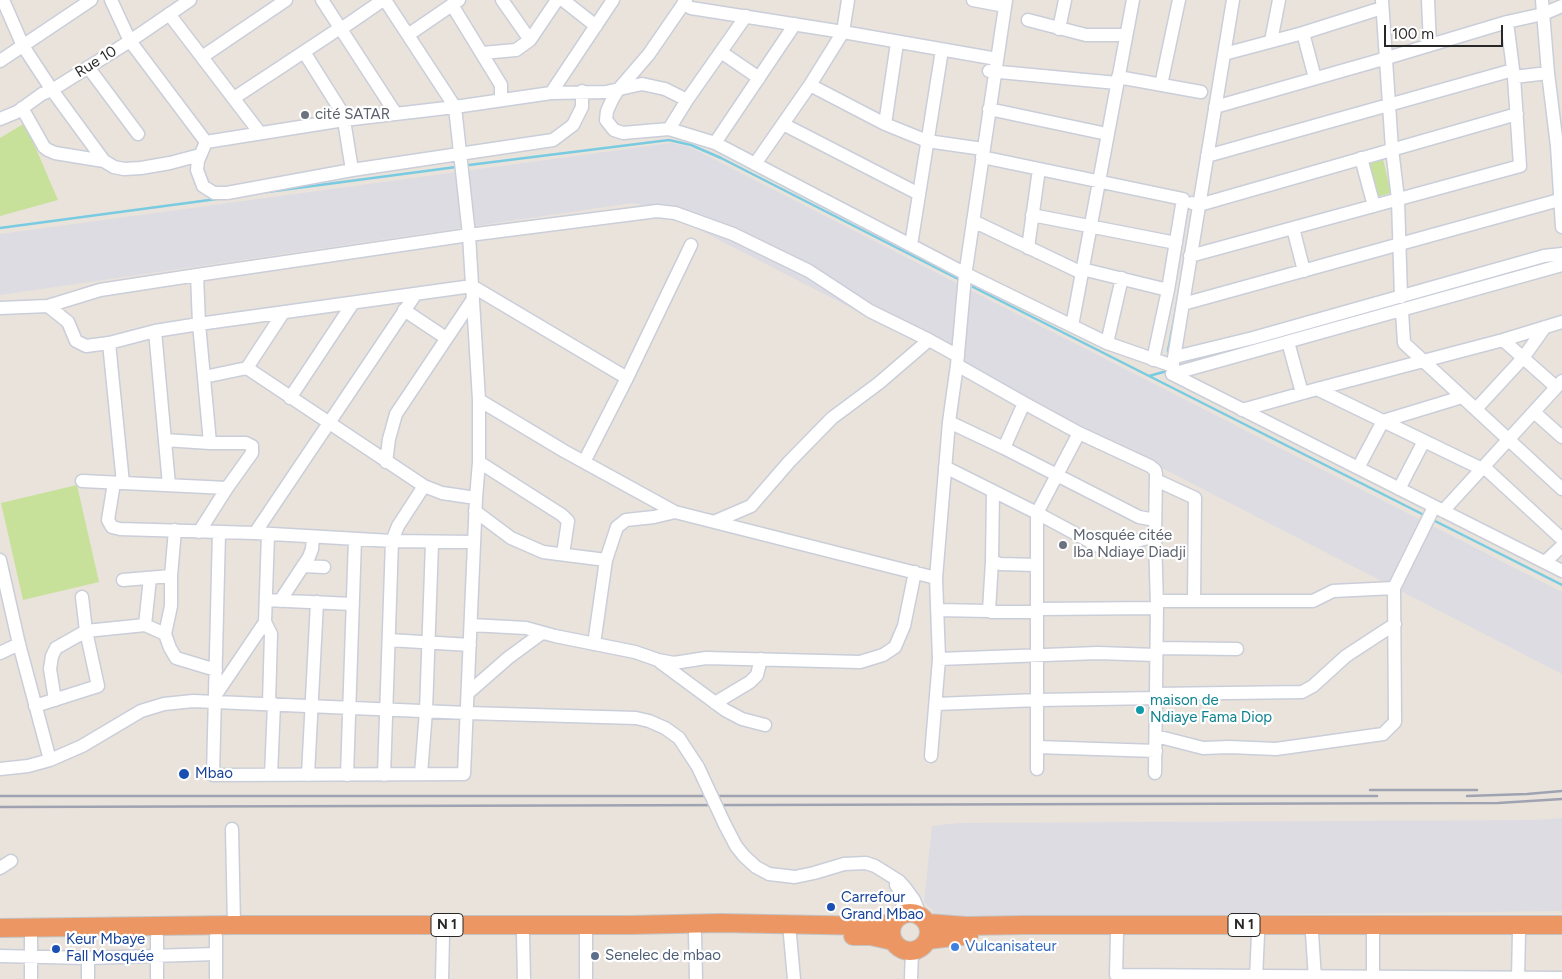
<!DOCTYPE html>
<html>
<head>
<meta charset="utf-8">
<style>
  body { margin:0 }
  #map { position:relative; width:1562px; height:979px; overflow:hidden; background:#e9e3dc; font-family:Figtree,sans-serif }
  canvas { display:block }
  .scale { position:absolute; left:1384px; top:25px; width:119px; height:22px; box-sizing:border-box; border:2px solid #282828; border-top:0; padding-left:6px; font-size:15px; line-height:18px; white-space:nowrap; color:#282828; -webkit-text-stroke:4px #fff; paint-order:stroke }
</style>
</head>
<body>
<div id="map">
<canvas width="1562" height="979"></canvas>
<div class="scale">100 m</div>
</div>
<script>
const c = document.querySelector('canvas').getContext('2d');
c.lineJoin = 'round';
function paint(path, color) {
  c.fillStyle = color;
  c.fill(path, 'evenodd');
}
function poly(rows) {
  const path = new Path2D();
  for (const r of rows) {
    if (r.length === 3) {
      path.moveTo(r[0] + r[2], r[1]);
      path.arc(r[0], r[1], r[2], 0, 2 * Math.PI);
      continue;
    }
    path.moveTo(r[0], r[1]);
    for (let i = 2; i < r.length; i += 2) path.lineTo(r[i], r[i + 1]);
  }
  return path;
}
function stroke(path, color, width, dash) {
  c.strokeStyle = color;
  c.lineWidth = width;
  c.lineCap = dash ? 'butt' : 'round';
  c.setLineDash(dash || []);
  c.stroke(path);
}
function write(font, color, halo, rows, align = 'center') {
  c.font = font + ' Figtree,sans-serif';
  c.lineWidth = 4.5;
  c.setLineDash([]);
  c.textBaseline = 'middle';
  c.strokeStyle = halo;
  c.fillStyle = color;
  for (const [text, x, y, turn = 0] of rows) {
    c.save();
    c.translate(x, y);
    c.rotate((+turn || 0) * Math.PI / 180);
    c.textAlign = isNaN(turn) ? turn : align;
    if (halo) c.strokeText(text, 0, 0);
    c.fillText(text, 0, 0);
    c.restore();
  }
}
paint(poly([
  [671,143,690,147,1562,592,1562,674,657,208,633,203,0,295,0,234],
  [1562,818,1562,911,957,918,936,914,924,902,932,826,959,823,1536,820]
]), '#dddce2');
paint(poly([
  [25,123,58,200,0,216,0,138],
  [1383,159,1391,193,1373,198,1365,164],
  [77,485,99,582,23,600,1,503]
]), '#c7e19a');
stroke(poly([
  [469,165,669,140,691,145,721,158,958,279],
  [267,192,456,167],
  [0,228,217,199],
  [973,287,1424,515],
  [1168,351,1177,304],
  [1149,376,1167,371],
  [1431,519,1562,585]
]), '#79cbe1', 2.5);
const minor = poly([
  [3,0,23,46,52,90,104,161,114,167,124,169,141,168,170,163,200,155],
  [111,0,130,41,206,142,198,161,197,170,203,186,214,193,227,193,352,170,553,140,573,125,582,107,582,91],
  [322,0,396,114],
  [502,0,530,40],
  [563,0,596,26],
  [686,0,649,54,618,90,612,100,607,111,606,120,614,130,623,133,669,129,715,143,966,274,1107,343,1173,366],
  [973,0,1005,6],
  [1382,0,1392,149,1398,199,1401,297],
  [1428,0,1430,45],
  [1542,0,1548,73,1557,146,1562,227],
  [683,4,691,8,843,32,997,59],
  [452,5,501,85,501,100],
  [169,14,260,133],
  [1028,20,1086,35,1126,35],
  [341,29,383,0],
  [1059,29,1065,0],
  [1303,33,1315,78],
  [408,35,459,0],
  [1271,41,1279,0],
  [304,52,343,114,352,170],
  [721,52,759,78],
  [482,53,516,50,530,40,557,0],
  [1224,54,1303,33,1382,8],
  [202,57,286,0],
  [0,61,91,0],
  [88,67,138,134],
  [989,71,1117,83],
  [1118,77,1201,92],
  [1514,77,1548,73],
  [810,85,885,124,927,141,983,149],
  [1161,85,1179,0],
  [551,93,613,0],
  [234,98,340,28],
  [1215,107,1387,58,1507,22,1543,14,1562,6],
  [22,108,44,147,48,150,55,153,104,161],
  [989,109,1107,134],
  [0,119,17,112,42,94,52,90,130,41,190,0],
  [783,124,919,194],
  [885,124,897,43],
  [669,129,687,100,746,16],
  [206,142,344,120,455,107,551,93,606,92,642,84,665,89,687,100],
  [715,143,795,24],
  [1207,156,1513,70],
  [982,157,1183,199,1168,290,1153,360],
  [1361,158,1374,206],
  [755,164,810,85,843,32,848,0],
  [1192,203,1199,205,1517,114],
  [1032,215,1176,243],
  [973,221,1082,273],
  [1293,228,1304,271],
  [911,245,942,50],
  [1028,248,1039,169],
  [1190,256,1520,166,1514,77,1507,22],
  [1082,269,1168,290],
  [197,275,199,324,210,443],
  [1183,304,1559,200],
  [48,306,100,290,197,275,469,235,657,211,675,213,733,234,809,271,870,311,929,340,958,356],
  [0,308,48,306,68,322,76,341,86,346,109,343,155,331,199,324,472,286,627,378],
  [404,310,446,338],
  [1402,311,1404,343,1562,489],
  [1072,326,1133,0],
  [155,331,169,485],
  [1503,340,1556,387],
  [1288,342,1302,393],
  [109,343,123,483],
  [1107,343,1122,278],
  [1175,357,1253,338,1544,256,1562,254],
  [1173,364,1233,0],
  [957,365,1024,403],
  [247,368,424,486,442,493,476,498],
  [1172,374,1562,571],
  [1172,374,1562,265],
  [204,377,247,368,283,313],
  [1317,389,1482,469],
  [290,398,353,303],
  [479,400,564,451,675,512,936,578],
  [1476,409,1523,358,1545,327],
  [1242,410,1317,389,1503,340,1562,322],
  [1534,412,1562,437],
  [949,422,1004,448,1139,517,1155,520],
  [165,440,210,443,246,443,252,446,252,453,227,488,199,532],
  [1004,448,1024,403,1079,433,1150,466,1155,470,1156,474,1155,536,1157,607,1155,773],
  [386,462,389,439,396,414,473,299],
  [479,462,562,515,568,521,563,554],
  [584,462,627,378,691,245],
  [945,467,1037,513,1100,547,1115,547,1155,536],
  [1484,467,1562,539],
  [1358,468,1383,421,1462,397],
  [1156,480,1195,498,1194,601],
  [82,481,227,488],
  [114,483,108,520,112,527,120,529,255,533,392,541,474,542],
  [1399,489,1424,441],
  [993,491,992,561,989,611,991,612,1038,612],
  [475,511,511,538,543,552,606,560],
  [1443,511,1562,381],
  [716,521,751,506,789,462,832,418,879,383,929,340],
  [175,530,171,576,171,606,165,634,170,648,176,658,216,670],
  [219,532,213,775,464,774,476,498,479,462,479,400,469,235,455,107,385,0],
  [255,533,415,295],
  [268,534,265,622,271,634,269,703],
  [0,560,19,644,50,760],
  [992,561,1000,564,1037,565],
  [1545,562,1562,546],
  [303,566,324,567],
  [123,580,171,576],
  [266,600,353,604],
  [280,601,309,557,312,549,313,537],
  [1157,601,1313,601,1333,591,1394,588],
  [1038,609,1157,608],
  [937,610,989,611],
  [145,625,150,578],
  [471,625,526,628,555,636,635,652,658,660,674,663,706,658,860,662,883,655,895,647,904,626,915,572],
  [389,640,470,645],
  [594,644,606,560,617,527,626,520,654,517,675,512],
  [1157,648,1237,649],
  [0,653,19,644],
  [939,659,1098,653,1156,655],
  [660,662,725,710,742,719,765,725],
  [468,693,508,658,542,633],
  [1156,694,1302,692,1313,686,1346,656,1395,624],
  [215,696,265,622],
  [55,700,50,669,52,656,56,648,86,631,145,625,165,634],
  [715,703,750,682,757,675,761,659],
  [936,704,1038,700,1157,698],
  [35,706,98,686,86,631,82,597],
  [1156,736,1203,748,1229,747,1276,749,1383,734,1395,722,1394,588,1434,507],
  [1037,747,1156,751],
  [931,756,939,659,936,578,949,422,957,365,965,276,1006,0],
  [0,769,28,766,50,760,82,746,141,711,164,704,193,701,467,713,636,718,649,721,665,728,679,738,698,767],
  [1037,769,1037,513,1079,433],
  [421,774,426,711,432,543],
  [271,775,274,704],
  [308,775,317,602],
  [347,775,355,539],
  [384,775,392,541,398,526,424,486],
  [725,825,736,846,744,856,756,867,769,874,795,877,814,873,844,864,866,863,875,866,899,881,906,889,914,900,921,917],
  [232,829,234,925],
  [0,868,11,861],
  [896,885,902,895,903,903,900,916],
  [1312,933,1315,979],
  [695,934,696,979],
  [1117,934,1116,975,1562,978],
  [523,935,524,979],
  [790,935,794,979],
  [0,956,88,958,216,954],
  [88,958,88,979],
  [31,979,31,938],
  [157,979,157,937],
  [216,979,216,936],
  [442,979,443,935],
  [586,979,586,934],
  [911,979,912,951],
  [1256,979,1258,934],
  [1373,979,1373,933],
  [1518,979,1519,932]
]);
const highway = poly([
  [910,932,19],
  [927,923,966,926,1024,925,1562,925],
  [0,928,234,925,631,925,720,923,872,926,893,923],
  [853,936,871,936,893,941],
  [927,940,969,935]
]);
stroke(minor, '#caced9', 15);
stroke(highway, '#c3c3c3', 20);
stroke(minor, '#fff', 12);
stroke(highway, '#ec9763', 18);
stroke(poly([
  [1370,790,1477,790],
  [0,796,1377,796],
  [1467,796,1527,794,1562,791],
  [0,807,1498,803,1562,799]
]), '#9fa3b1', 2.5);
const minorBridge = poly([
  [698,767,725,825]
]);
stroke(minorBridge, '#caced9', 15, []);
stroke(minorBridge, '#fff', 12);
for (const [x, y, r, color] of [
  [305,115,5,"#6b7280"],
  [1063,545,5,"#6b7280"],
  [1140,710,5,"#0f9aa8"],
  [184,774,6,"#1a4fb4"],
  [831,907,5,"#1a4fb4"],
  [955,947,5,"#3f7fe0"],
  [56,949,5,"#1a4fb4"],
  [595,956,5,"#5c6f8a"]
]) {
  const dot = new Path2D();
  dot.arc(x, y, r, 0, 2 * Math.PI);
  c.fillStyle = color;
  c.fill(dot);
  stroke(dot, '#fff', 2);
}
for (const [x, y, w] of [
  [447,925,32],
  [1244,925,32]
]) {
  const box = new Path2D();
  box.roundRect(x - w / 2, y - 11.5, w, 23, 4);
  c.fillStyle = '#fff';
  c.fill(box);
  stroke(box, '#282828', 1);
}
write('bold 14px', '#282828', null, [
  ["N 1",447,925],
  ["N 1",1244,925]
]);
write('15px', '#282828', '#fff', [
  ["Rue 10",96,62,-32]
]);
write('15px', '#5b616d', '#fff', [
  ["cité SATAR",315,115],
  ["Mosquée citée",1073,536],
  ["Iba Ndiaye Diadji",1073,553]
], 'left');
write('15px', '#0d838f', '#fff', [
  ["maison de",1150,701],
  ["Ndiaye Fama Diop",1150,718]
], 'left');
write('15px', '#164399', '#fff', [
  ["Mbao",195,774],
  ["Carrefour",841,898],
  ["Grand Mbao",841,915],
  ["Keur Mbaye",66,940],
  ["Fall Mosquée",66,957]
], 'left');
write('15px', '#366cbe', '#fff', [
  ["Vulcanisateur",965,947]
], 'left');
write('15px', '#4e5e75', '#fff', [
  ["Senelec de mbao",605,956]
], 'left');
</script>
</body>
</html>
